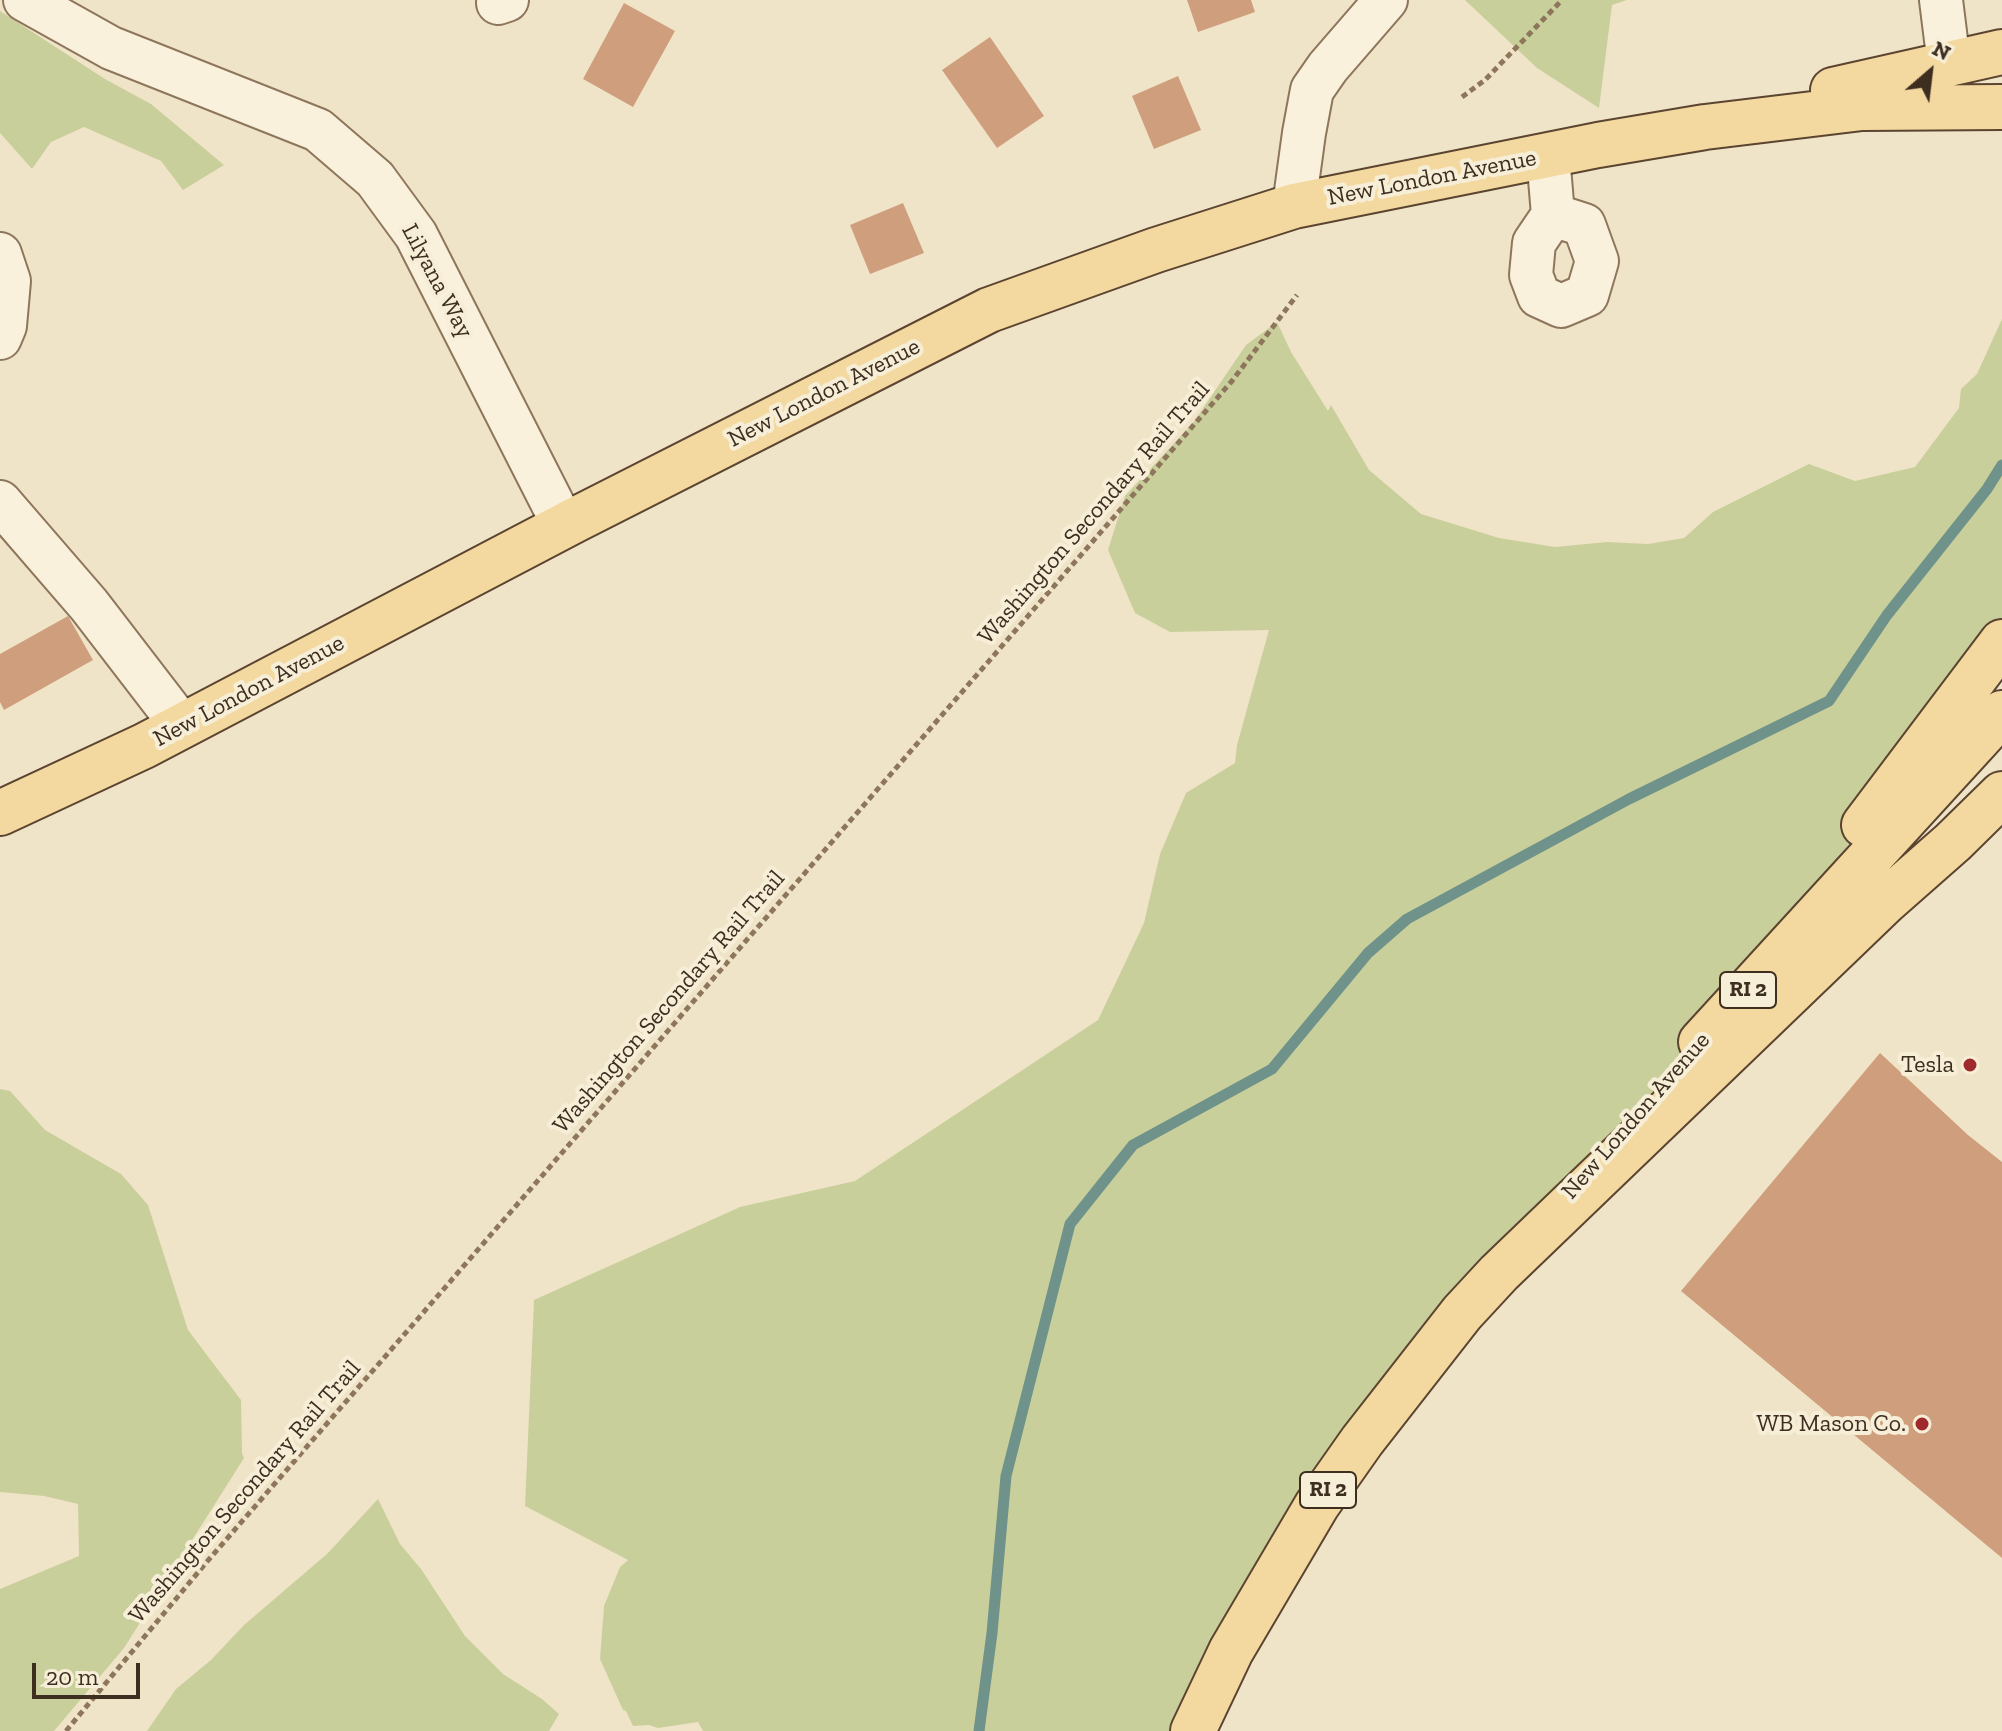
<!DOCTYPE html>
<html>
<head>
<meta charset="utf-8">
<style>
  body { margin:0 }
  #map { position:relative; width:2002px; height:1731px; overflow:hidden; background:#f0e4c8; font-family:"Zilla Slab",serif }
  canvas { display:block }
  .north { position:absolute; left:1890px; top:32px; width:80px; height:80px; -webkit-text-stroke:6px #f7eed8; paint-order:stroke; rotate:28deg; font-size:22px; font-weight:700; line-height:32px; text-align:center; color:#3d2e20 }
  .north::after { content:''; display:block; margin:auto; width:28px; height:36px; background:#3d2e20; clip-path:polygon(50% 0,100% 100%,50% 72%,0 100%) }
  .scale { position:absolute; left:32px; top:1663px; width:108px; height:36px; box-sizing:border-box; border:4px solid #3d2e20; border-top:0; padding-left:10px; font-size:24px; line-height:28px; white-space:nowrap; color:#3d2e20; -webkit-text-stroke:6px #f7eed8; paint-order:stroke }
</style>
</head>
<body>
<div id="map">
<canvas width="2002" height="1731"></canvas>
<div class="north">N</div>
<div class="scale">20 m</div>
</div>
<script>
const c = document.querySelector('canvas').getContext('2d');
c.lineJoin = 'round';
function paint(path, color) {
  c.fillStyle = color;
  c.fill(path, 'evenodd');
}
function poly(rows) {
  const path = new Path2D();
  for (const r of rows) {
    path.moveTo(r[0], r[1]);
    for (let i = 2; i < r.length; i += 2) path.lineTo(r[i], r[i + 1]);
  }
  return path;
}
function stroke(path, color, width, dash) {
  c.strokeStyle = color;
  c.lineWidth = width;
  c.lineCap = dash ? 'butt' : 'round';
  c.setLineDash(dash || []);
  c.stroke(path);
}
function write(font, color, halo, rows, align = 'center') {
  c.font = font + ' "Zilla Slab",serif';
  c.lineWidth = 8;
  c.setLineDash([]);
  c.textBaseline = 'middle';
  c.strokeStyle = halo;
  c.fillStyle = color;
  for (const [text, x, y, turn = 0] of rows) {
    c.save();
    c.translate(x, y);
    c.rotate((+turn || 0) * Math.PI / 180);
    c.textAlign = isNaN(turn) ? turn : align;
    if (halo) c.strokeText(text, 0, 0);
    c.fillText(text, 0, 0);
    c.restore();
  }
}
paint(poly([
  [1465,0,1627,0,1612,5,1599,108,1537,68],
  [0,11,105,79,151,104,224,165,183,190,161,161,84,127,51,142,32,169,0,133],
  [2002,319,2002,643,1929,742,1801,905,1712,1036,1461,1312,1194,1731,703,1731,698,1722,658,1728,649,1725,633,1726,626,1711,623,1710,600,1659,604,1606,620,1567,628,1560,525,1506,534,1300,740,1207,855,1181,1098,1020,1144,923,1160,854,1186,793,1235,763,1237,745,1269,630,1170,632,1135,613,1108,550,1125,496,1193,423,1246,345,1277,322,1291,352,1328,411,1331,405,1369,470,1421,514,1499,538,1555,547,1607,542,1648,544,1684,538,1713,512,1809,464,1855,481,1915,467,1959,408,1961,389,1977,374],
  [0,1089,10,1091,45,1130,121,1174,148,1205,188,1330,241,1400,242,1453,244,1458,124,1648,54,1731,0,1731,0,1589,79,1556,78,1504,44,1496,0,1492],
  [378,1499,400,1544,421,1569,465,1636,503,1674,542,1699,559,1714,549,1731,147,1731,176,1689,211,1660,244,1625,327,1554]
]), '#c9cf9b');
stroke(poly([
  [979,1731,992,1633,1006,1476,1070,1224,1133,1145,1272,1069,1368,953,1407,919,1629,799,1829,701,1887,615,1987,489,2002,465]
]), '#6f938a', 11);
paint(poly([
  [1187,0,1251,0,1255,12,1198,32],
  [624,3,675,31,633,107,583,79],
  [990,37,1044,116,997,148,942,70],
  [1178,76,1201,130,1154,149,1132,96],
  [903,203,924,253,870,274,850,225],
  [68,616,93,660,4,710,0,702,0,654],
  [1880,1053,1968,1135,2002,1162,2002,1558,1681,1291]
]), '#cf9f7d');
const minor = poly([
  [25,0,111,48,318,130,375,179,416,235,564,526],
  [1941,0,1949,64],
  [498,3,507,0],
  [1548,155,1553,215,1534,243,1531,275,1539,296,1561,306,1587,295,1597,261,1584,225,1553,215],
  [1294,206,1304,133,1312,90,1328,67,1386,0],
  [0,254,9,281,5,326,0,338],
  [0,502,89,605,182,726]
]);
const major = poly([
  [1833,90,2002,52],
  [0,813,144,746,575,520,989,310,1156,250,1294,206,1598,145,1705,127,1862,108,2002,107],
  [1864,825,2002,642],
  [1701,1042,2002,713],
  [1193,1731,1231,1651,1317,1505,1362,1441,1462,1313,1499,1273,1886,901,1953,842,2002,794]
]);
stroke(minor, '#8d765c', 46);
stroke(major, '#5b4430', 48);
stroke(poly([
  [1462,97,1485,80,1562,0],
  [66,1731,205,1564,1232,381,1297,295]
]), '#8d765c', 5, [6, 4]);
stroke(minor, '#faf1dc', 42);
stroke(major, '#f3d9a0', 44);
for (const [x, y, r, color] of [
  [1970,1065,8,"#9e2a2b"],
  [1922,1424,8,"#9e2a2b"]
]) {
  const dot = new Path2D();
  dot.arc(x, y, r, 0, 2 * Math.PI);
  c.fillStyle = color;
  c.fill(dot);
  stroke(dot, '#f7eed8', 3);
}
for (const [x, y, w] of [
  [1748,990,56],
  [1328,1490,56]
]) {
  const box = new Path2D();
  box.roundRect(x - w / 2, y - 18, w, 36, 6);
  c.fillStyle = '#f7eed8';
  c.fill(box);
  stroke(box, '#3d2e20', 2);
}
write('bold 22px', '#3d2e20', null, [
  ["RI 2",1748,990],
  ["RI 2",1328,1490]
]);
write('24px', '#3d2e20', '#f7eed8', [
  ["New London Avenue",1432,178,-11],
  ["Lilyana Way",437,281,62],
  ["New London Avenue",824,393,-27],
  ["Washington Secondary Rail Trail",1094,513,-49],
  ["New London Avenue",249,691,-28],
  ["Washington Secondary Rail Trail",669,1002,-49],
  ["New London Avenue",1636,1116,-49],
  ["Washington Secondary Rail Trail",245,1492,-49]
]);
write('24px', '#3d2e20', '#f7eed8', [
  ["Tesla",1954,1065],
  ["WB Mason Co.",1906,1424]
], 'right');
</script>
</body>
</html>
